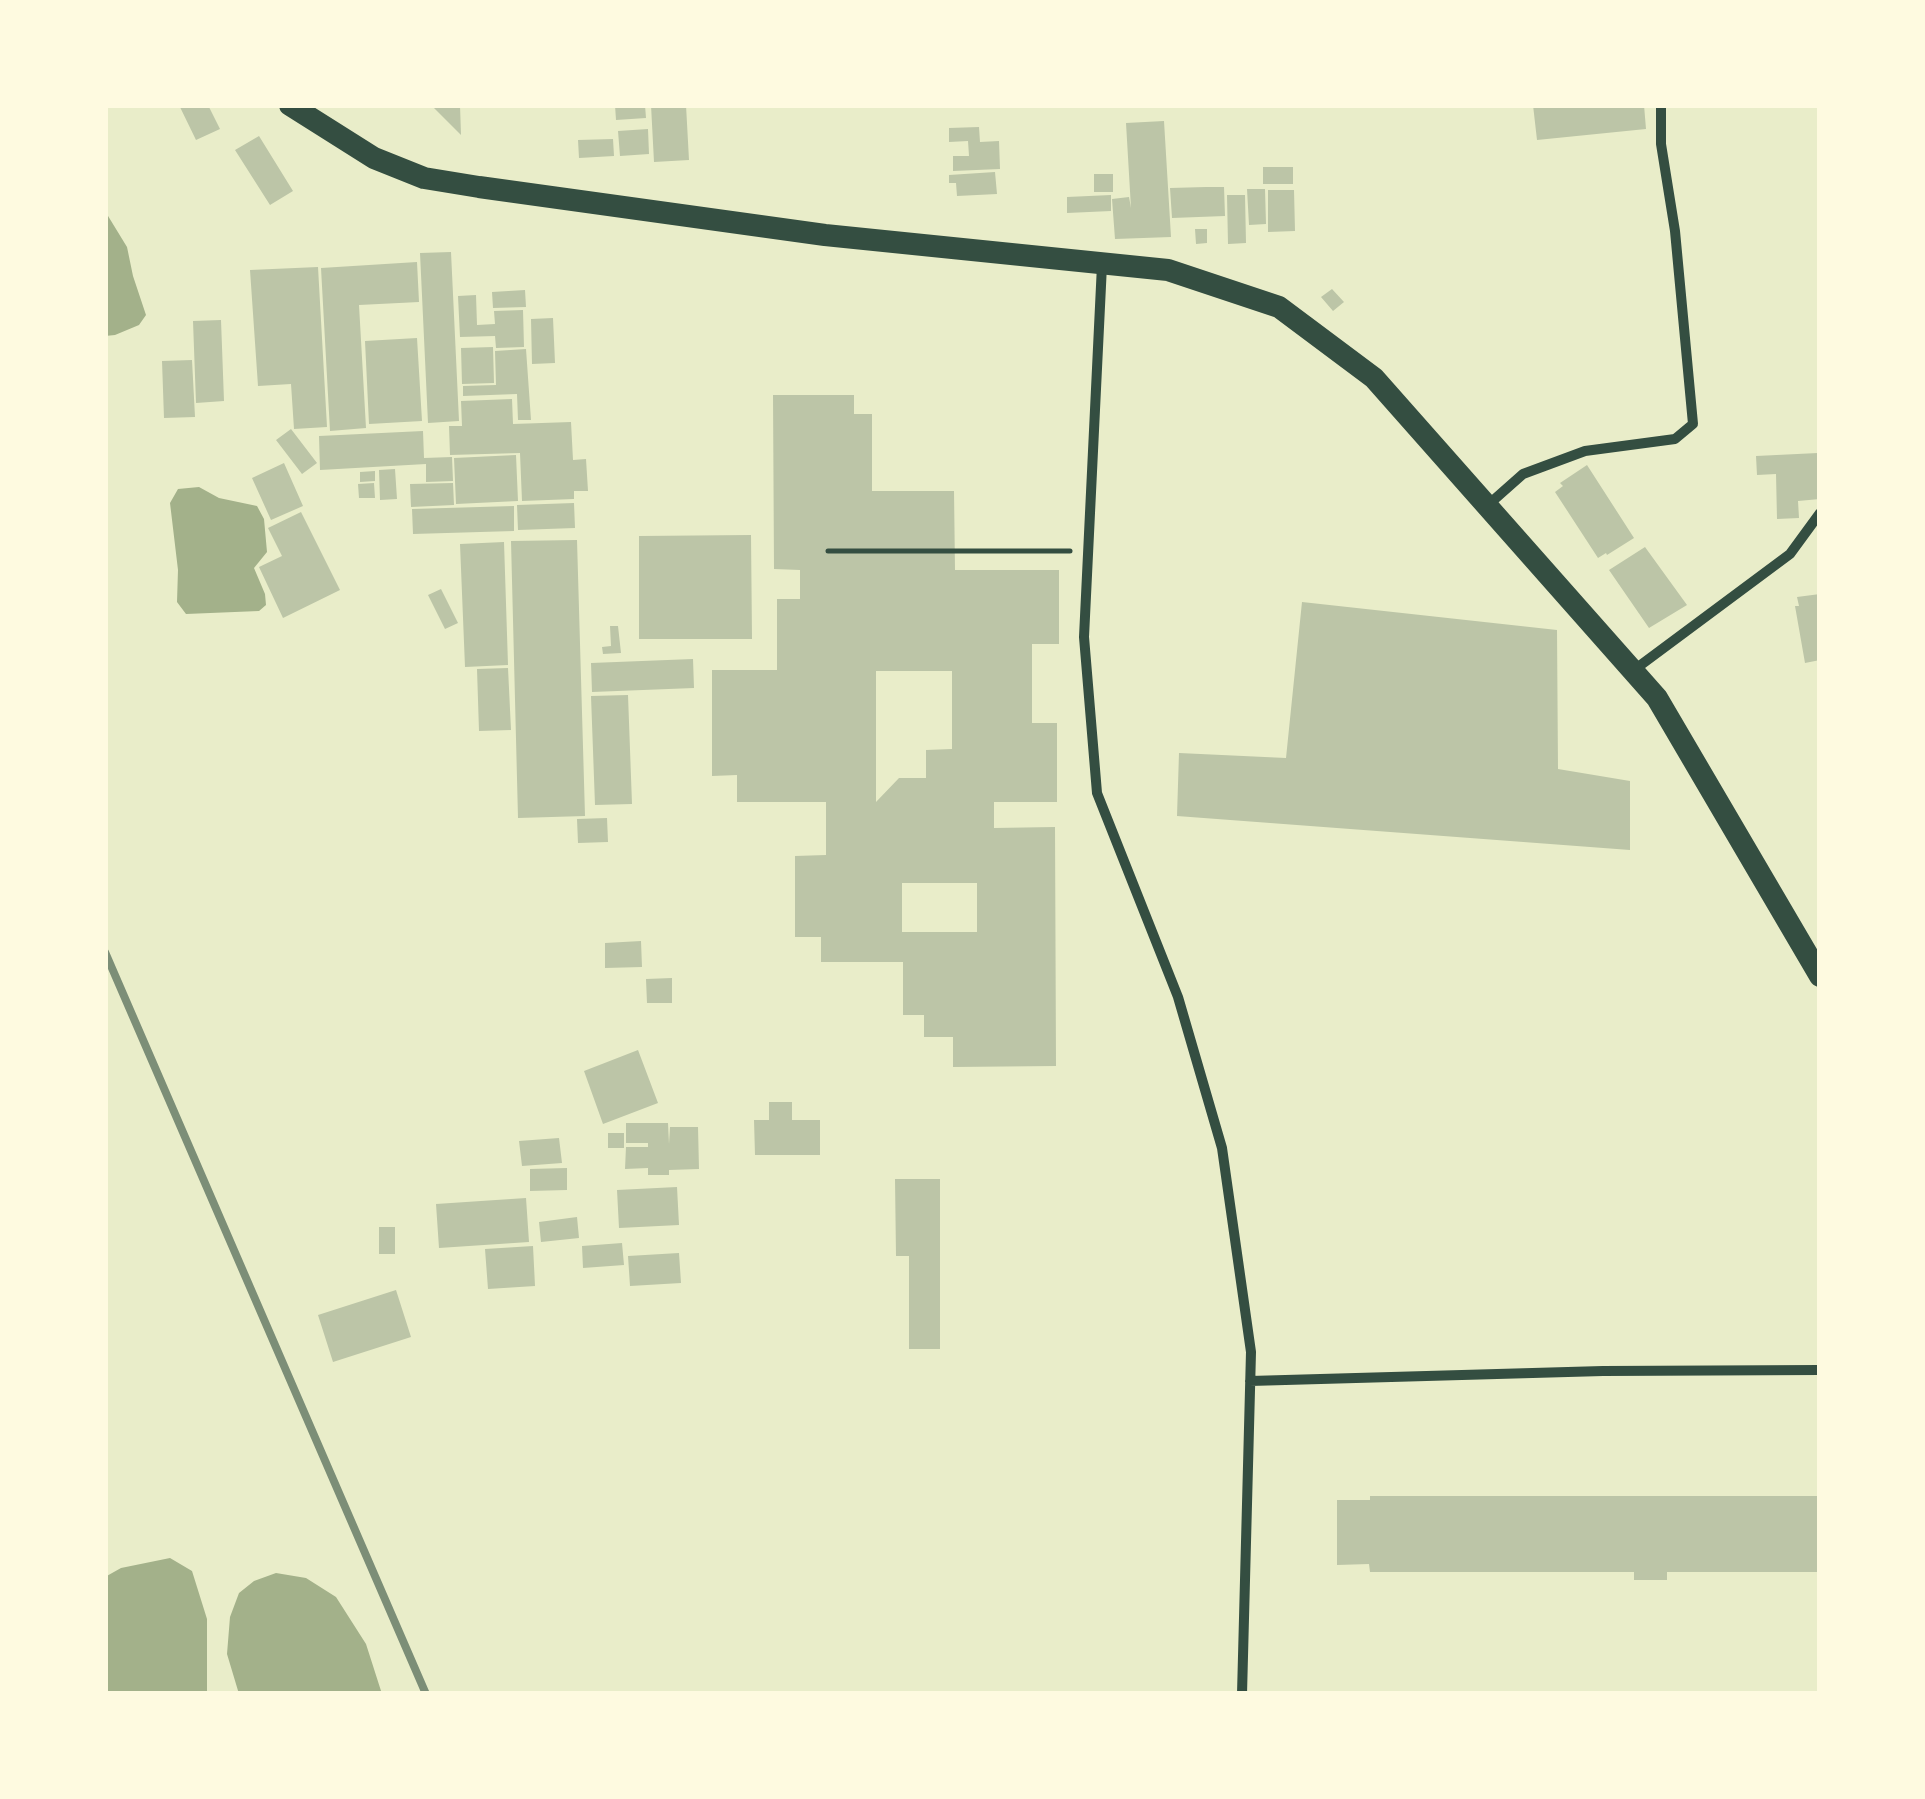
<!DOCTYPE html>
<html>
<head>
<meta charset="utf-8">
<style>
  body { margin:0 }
  #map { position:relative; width:1925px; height:1799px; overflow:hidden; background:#e9edc9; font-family:"Exo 2",sans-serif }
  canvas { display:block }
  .frame { position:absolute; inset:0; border:108px solid #fefae0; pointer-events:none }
</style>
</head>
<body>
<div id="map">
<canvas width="1925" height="1799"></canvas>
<div class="frame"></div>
</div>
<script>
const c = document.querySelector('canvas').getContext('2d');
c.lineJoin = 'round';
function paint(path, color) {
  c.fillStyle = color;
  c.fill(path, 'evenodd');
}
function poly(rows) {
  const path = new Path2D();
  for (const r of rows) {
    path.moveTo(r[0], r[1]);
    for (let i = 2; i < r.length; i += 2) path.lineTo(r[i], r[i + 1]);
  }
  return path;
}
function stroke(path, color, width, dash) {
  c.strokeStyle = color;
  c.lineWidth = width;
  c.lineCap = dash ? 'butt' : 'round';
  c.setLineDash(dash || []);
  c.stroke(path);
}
paint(poly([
  [105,211,127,247,133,276,146,315,139,325,115,335,105,336],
  [199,487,219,498,257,506,264,519,267,552,254,568,265,594,266,605,259,611,186,614,177,602,178,570,170,503,178,489],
  [170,1558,192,1571,207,1619,207,1694,105,1694,105,1577,121,1568],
  [276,1573,306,1578,336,1597,366,1644,382,1694,239,1694,227,1654,230,1617,239,1593,254,1581]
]), '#a3b18a');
paint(poly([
  [179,105,208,105,220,129,196,140],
  [431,105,460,105,461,135],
  [615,105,645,105,646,118,616,120],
  [651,105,686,105,689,160,654,162],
  [1533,105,1644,105,1646,129,1537,140],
  [1164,121,1171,237,1115,239,1112,199,1129,197,1131,208,1126,123],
  [979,127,980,142,999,141,1000,169,953,171,953,156,969,156,968,141,949,142,949,128],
  [648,129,649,154,620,156,618,131],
  [259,136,293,191,270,205,235,150],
  [613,139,614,156,579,158,578,140],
  [1263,167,1293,167,1293,184,1263,184],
  [995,172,997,194,957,196,956,183,949,183,949,175],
  [1094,174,1113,174,1113,192,1094,192],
  [1206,187,1224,187,1225,216,1172,218,1170,188],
  [1247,189,1265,189,1266,224,1249,225],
  [1268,190,1294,190,1295,231,1268,232],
  [1111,195,1111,211,1067,213,1067,197],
  [1227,195,1245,195,1246,243,1228,244],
  [1195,229,1207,229,1207,243,1196,244],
  [451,252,459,421,428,423,420,253],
  [417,262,419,302,359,305,366,428,330,431,321,268],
  [318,267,327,427,294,429,291,384,258,386,250,270],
  [1332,289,1344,302,1333,311,1321,297],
  [525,290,526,307,493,308,492,292],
  [476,295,477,325,495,324,494,311,523,310,524,347,496,348,495,336,460,337,458,296],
  [553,318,555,363,532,364,531,319],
  [221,320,224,401,196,403,193,321],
  [417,338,422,421,369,424,365,341],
  [493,347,494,383,462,384,461,348],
  [526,349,531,420,518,420,517,394,463,396,463,386,496,385,495,351],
  [192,360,195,417,164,418,162,361],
  [773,395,854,395,854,414,872,414,872,491,954,491,955,570,1059,570,1059,644,1032,644,1032,723,1057,723,1057,802,994,802,994,828,1055,827,1056,1066,953,1067,953,1037,924,1037,924,1015,903,1015,903,962,821,962,821,937,795,937,795,856,826,855,826,802,737,802,737,775,712,776,712,670,777,670,777,599,800,599,800,570,774,569],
  [876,671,952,671,952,749,926,750,926,778,899,778,876,802],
  [902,883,977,883,977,932,902,932],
  [512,399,513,424,571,422,573,460,586,459,588,491,574,491,574,499,522,501,520,453,450,455,449,426,462,426,461,401],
  [291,429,317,463,302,474,276,440],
  [423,431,424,458,452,457,453,481,426,482,426,464,320,470,319,436],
  [1818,453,1820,456,1820,499,1798,501,1799,518,1777,519,1776,474,1757,475,1756,456],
  [516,455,518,501,456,504,454,458],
  [284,463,303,506,271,520,252,478],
  [1587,465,1634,538,1607,555,1606,553,1598,558,1555,492,1563,486,1560,483],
  [395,469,397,499,380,500,379,470],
  [375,471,375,481,360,482,360,472],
  [374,483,375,498,359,498,358,484],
  [453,483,454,505,411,507,410,484],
  [574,503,575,528,518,530,517,505],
  [514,506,514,531,413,534,412,509],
  [301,512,340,590,283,618,259,567,282,556,268,528],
  [751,535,752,639,639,639,639,536],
  [577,540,585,816,518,818,511,541],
  [504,542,508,665,465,667,460,544],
  [1645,547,1687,605,1649,628,1609,570],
  [441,589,458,623,445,629,428,595],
  [1820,594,1820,660,1805,663,1795,606,1799,606,1797,597],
  [1302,602,1557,630,1558,769,1630,781,1630,850,1177,816,1179,753,1286,758],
  [610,626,618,626,621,653,603,654,602,647,611,646],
  [693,659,694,688,592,692,591,663],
  [508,668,511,730,479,731,477,669],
  [628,695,632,804,595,805,591,696],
  [607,818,608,842,578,843,577,819],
  [641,941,642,967,605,968,605,943],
  [672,978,672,1003,647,1003,646,979],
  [638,1050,658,1103,603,1124,584,1071],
  [769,1102,792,1102,792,1120,820,1120,820,1155,755,1155,754,1120,769,1120],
  [626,1123,668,1123,669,1144,670,1127,698,1127,699,1169,669,1170,669,1175,648,1175,648,1168,625,1169,626,1147,648,1147,648,1143,626,1143],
  [608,1133,624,1133,624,1148,608,1148],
  [559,1138,562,1163,522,1166,519,1141],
  [567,1168,567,1190,530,1191,530,1169],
  [895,1179,940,1179,940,1349,909,1349,909,1256,896,1256],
  [677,1187,679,1225,619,1228,617,1190],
  [526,1198,529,1242,439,1248,436,1204],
  [577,1217,579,1238,541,1242,539,1222],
  [379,1227,395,1227,395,1254,379,1254],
  [622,1243,624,1265,583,1268,582,1246],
  [533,1246,535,1286,488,1289,485,1249],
  [679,1253,681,1283,630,1286,628,1256],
  [396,1290,411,1337,333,1362,318,1315],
  [1370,1496,1820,1496,1820,1572,1667,1572,1667,1580,1634,1580,1634,1572,1370,1572,1369,1564,1337,1565,1337,1500,1370,1500]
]), '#bcc5a7');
stroke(poly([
  [828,551,1070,551]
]), '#344e41', 5);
stroke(poly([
  [1102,265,1084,637,1097,793,1178,997,1222,1148,1251,1352,1242,1694],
  [1488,505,1523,474,1585,451,1675,439,1693,424,1675,231,1661,144,1661,105],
  [1634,670,1790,554,1820,513],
  [1250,1381,1603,1371,1820,1370]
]), '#344e41', 10);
stroke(poly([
  [290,105,374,158,424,178,479,187,825,235,1168,270,1279,307,1374,378,1657,698,1820,976]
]), '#344e41', 22);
stroke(poly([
  [105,952,426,1694]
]), '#7c8e77', 8);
</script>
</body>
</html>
